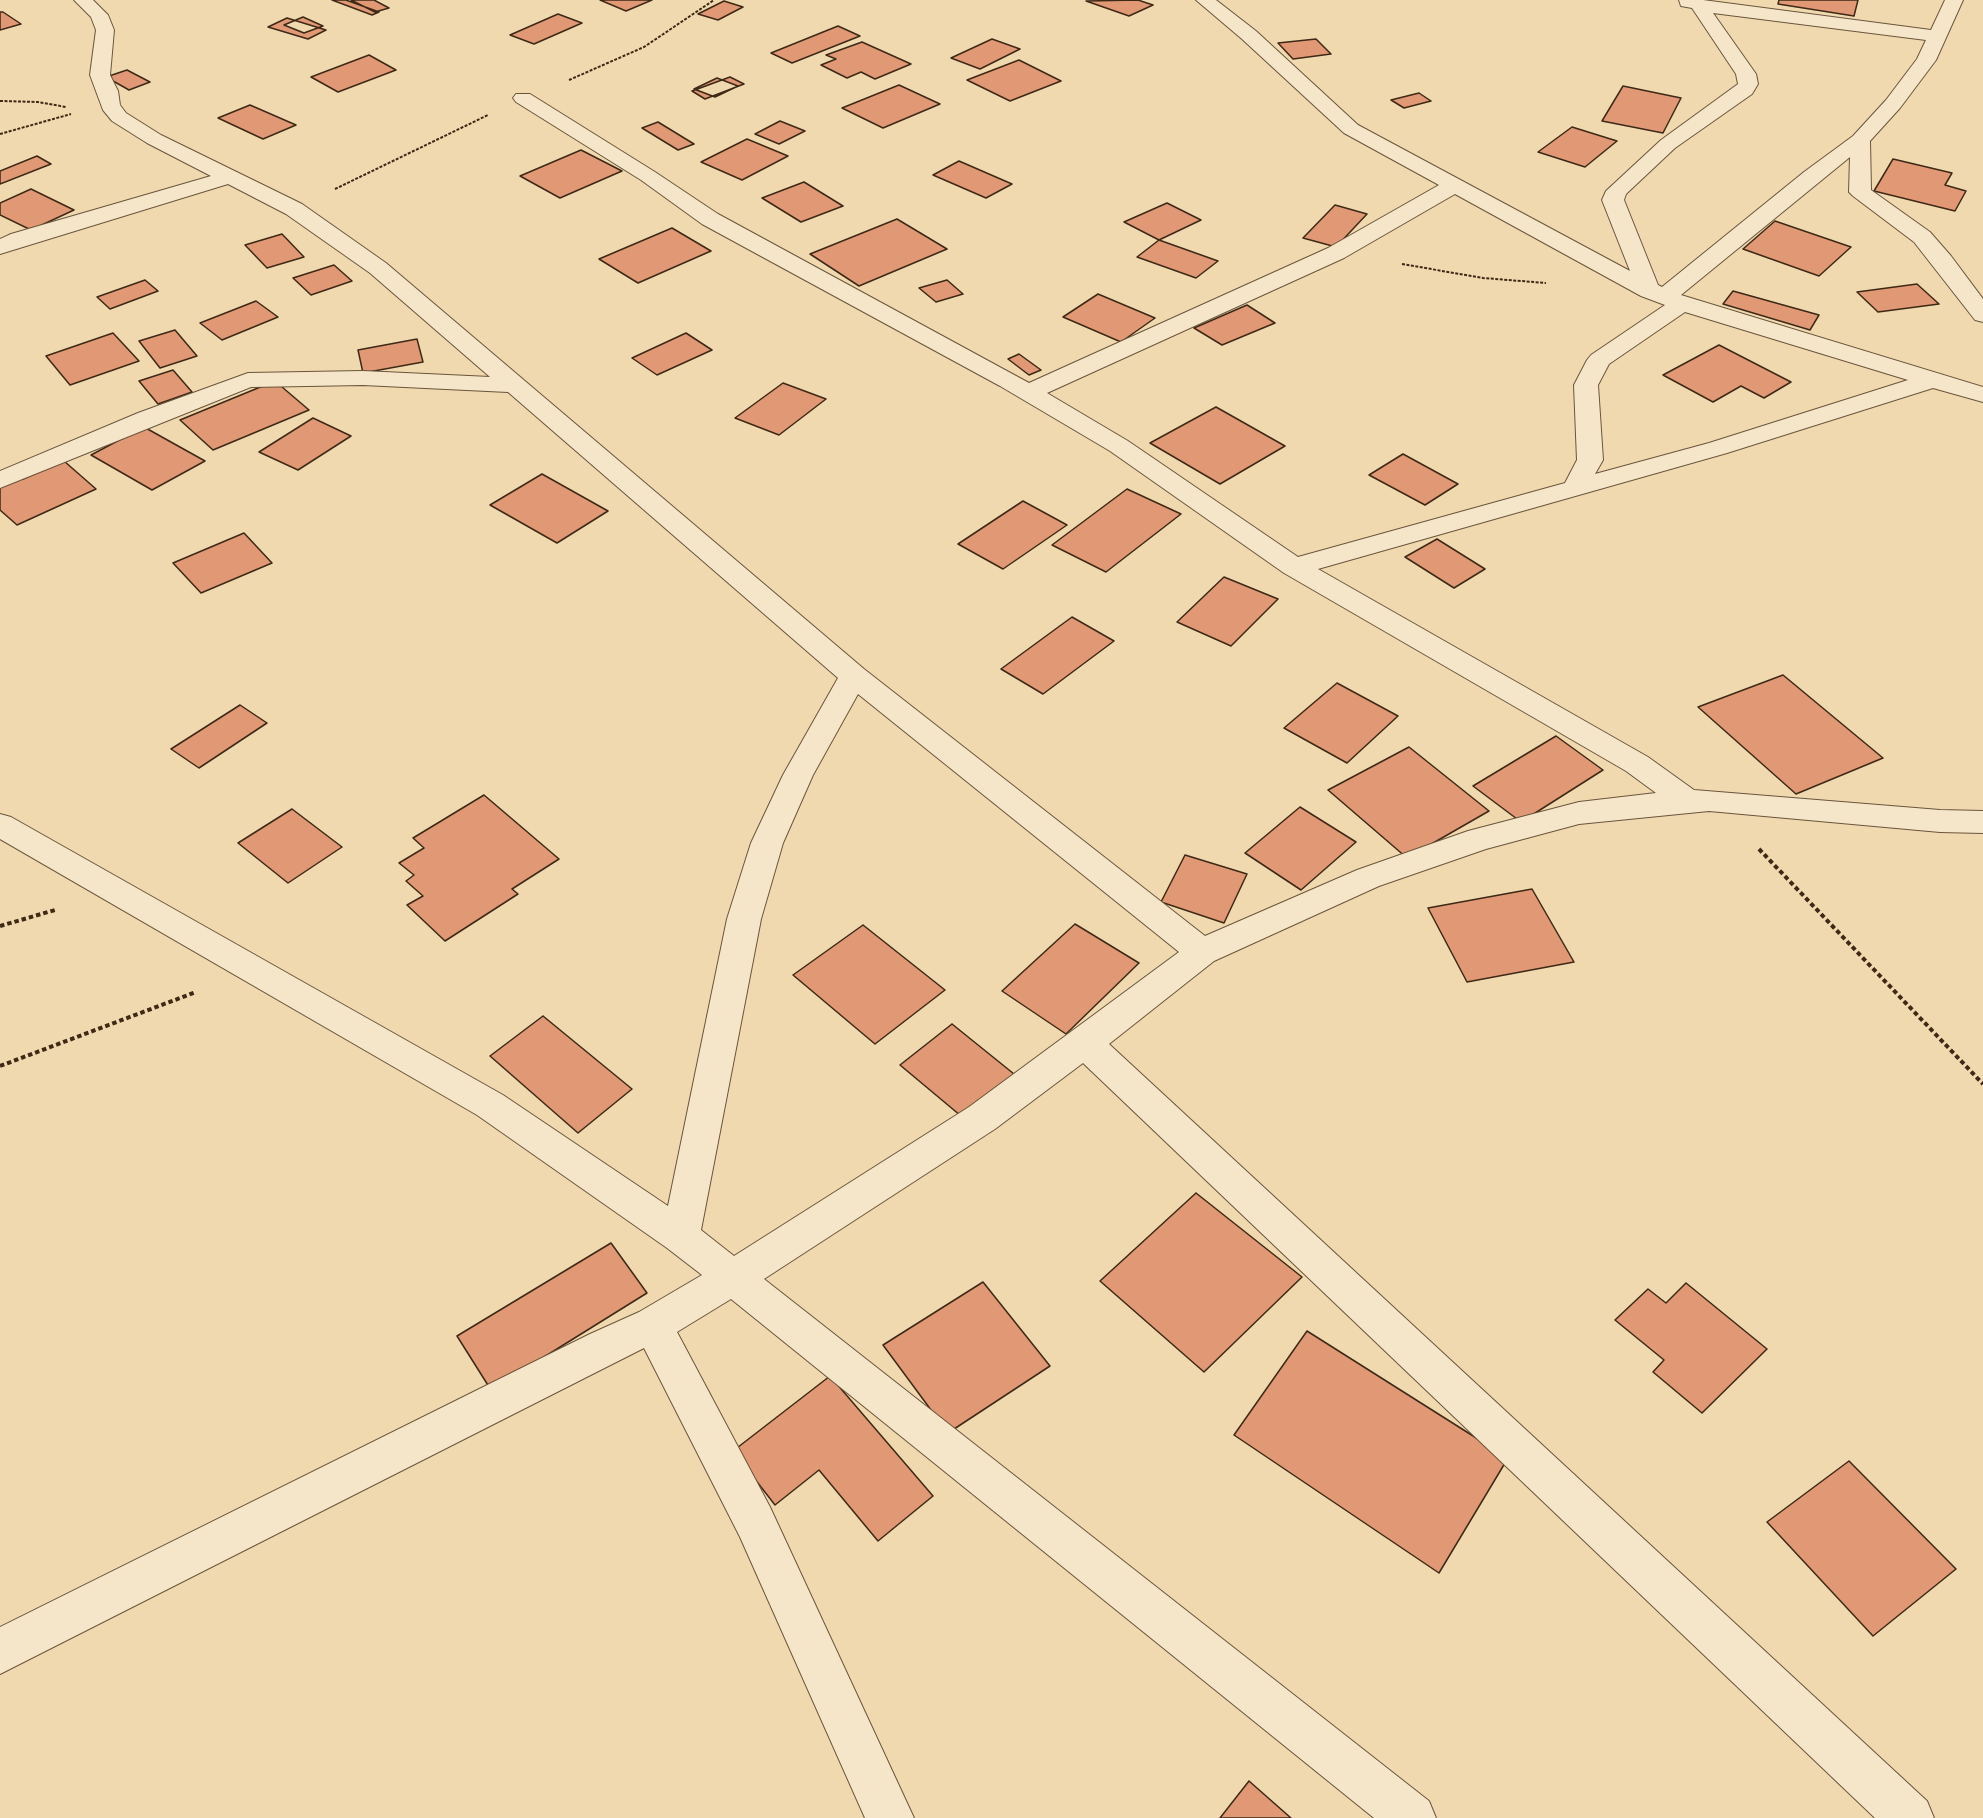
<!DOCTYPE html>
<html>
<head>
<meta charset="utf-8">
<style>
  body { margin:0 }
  canvas { display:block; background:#f0d9ae }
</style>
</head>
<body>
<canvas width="1983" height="1818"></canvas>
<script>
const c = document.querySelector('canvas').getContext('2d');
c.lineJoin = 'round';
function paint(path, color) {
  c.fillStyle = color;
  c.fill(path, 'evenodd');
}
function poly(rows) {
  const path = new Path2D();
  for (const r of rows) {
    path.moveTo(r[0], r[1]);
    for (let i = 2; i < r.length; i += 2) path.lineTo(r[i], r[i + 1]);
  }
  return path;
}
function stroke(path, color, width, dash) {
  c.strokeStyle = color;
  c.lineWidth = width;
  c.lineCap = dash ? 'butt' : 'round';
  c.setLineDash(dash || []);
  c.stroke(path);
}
const building = poly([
  [332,0,346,0,379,12,372,15,332,0],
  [351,0,374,0,389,8,375,12,351,0],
  [600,0,652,0,626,11,600,0],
  [1138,0,1153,5,1129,16,1086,1,1138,0],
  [1779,0,1858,0,1854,16,1778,4,1779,0],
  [724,1,743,7,718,20,698,14,724,1],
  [0,12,3,12,21,24,0,30,0,12],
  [558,14,582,23,534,44,510,35,558,14],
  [303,17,323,26,304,33,284,25,303,17],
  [287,18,326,30,308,39,268,27,287,18],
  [838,26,860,36,792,63,771,53,838,26],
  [992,39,1020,49,980,69,951,58,992,39],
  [1316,39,1331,54,1293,59,1278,43,1316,39],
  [862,42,911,64,875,79,861,72,847,78,821,65,836,59,826,55,862,42],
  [369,55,396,70,338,92,311,77,369,55],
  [1019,60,1061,81,1010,101,967,80,1019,60],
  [127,70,150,82,129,90,106,77,127,70],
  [730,77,744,84,705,99,692,91,730,77],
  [717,78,738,86,715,97,694,89,717,78],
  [899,85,940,104,883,128,842,108,899,85],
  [1623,86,1681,98,1663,133,1602,121,1623,86],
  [1419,93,1431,101,1404,108,1391,100,1419,93],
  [250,105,296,125,263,139,218,118,250,105],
  [780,121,805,131,779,144,755,134,780,121],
  [658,122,694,144,678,150,642,128,658,122],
  [1572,127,1617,141,1585,167,1538,152,1572,127],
  [747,139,788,156,742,180,701,162,747,139],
  [581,150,622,171,560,198,520,176,581,150],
  [37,156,51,164,0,184,0,171,37,156],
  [1893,159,1952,173,1945,185,1966,191,1955,211,1874,191,1893,159],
  [959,161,1012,184,986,198,933,175,959,161],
  [804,182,843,206,801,222,762,198,804,182],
  [31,189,74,210,31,230,0,215,0,203,31,189],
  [1167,203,1201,220,1159,240,1124,222,1167,203],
  [1335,205,1367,214,1336,247,1303,238,1335,205],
  [897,219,947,249,859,286,810,254,897,219],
  [1775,221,1851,247,1819,276,1743,249,1775,221],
  [672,228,711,251,638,283,599,259,672,228],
  [282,234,304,257,267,268,245,245,282,234],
  [1159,240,1218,261,1196,278,1137,257,1159,240],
  [334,265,352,281,311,295,293,278,334,265],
  [145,280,158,291,110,309,97,297,145,280],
  [947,280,963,294,936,302,919,288,947,280],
  [1917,284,1939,304,1878,312,1857,292,1917,284],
  [1733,291,1819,315,1810,330,1723,304,1733,291],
  [1098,294,1155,318,1121,342,1063,317,1098,294],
  [256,301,278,317,222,340,200,323,256,301],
  [1247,305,1275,323,1222,345,1194,328,1247,305],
  [175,330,197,356,160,368,139,341,175,330],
  [113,333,139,361,70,385,46,356,113,333],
  [686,333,712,350,657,375,632,358,686,333],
  [417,339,423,362,363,373,358,350,417,339],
  [1719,345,1791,382,1764,398,1741,386,1713,402,1663,375,1719,345],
  [1019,354,1041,370,1029,375,1008,359,1019,354],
  [173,370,192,392,158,404,139,381,173,370],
  [275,381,309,410,213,450,180,420,275,381],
  [783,383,826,399,779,435,735,418,783,383],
  [1216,407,1285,446,1220,484,1150,443,1216,407],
  [313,418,351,436,298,470,259,452,313,418],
  [144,427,205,461,152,490,91,455,144,427],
  [1403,454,1458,484,1425,505,1369,475,1403,454],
  [64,461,96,489,17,525,0,510,0,482,18,474,23,479,64,461],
  [542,474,608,511,557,543,490,505,542,474],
  [1127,489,1181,514,1106,572,1052,545,1127,489],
  [1023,501,1067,525,1003,569,958,544,1023,501],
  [244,533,272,563,201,593,173,563,244,533],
  [1437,539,1485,569,1454,588,1405,557,1437,539],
  [1224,577,1278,599,1231,646,1177,622,1224,577],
  [1072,617,1114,641,1043,694,1001,669,1072,617],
  [1783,675,1883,758,1796,794,1698,707,1783,675],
  [1337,683,1398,716,1347,763,1284,728,1337,683],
  [240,705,267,723,199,768,171,749,240,705],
  [1556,736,1603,770,1521,822,1473,786,1556,736],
  [1409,747,1489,811,1407,858,1328,790,1409,747],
  [484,795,559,859,512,889,518,894,445,941,407,905,423,896,406,881,414,875,399,863,424,848,413,838,484,795],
  [1300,807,1356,842,1301,890,1245,853,1300,807],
  [292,809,342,847,288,883,238,843,292,809],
  [1185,855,1247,874,1224,923,1161,902,1185,855],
  [1532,889,1574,962,1467,982,1428,908,1532,889],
  [1075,924,1139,963,1066,1034,1002,991,1075,924],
  [863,925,945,990,875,1044,793,975,863,925],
  [543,1016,632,1089,578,1133,490,1056,543,1016],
  [952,1024,1019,1078,967,1121,900,1065,952,1024],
  [1196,1193,1302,1277,1204,1372,1100,1281,1196,1193],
  [611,1243,647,1293,491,1390,457,1336,611,1243],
  [983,1282,1050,1366,948,1433,883,1345,983,1282],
  [1686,1283,1767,1349,1702,1413,1653,1372,1664,1360,1615,1320,1648,1289,1666,1303,1686,1283],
  [1307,1331,1508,1458,1439,1573,1234,1435,1307,1331],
  [830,1376,933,1496,878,1541,819,1470,775,1505,733,1451,830,1376],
  [1849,1461,1956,1569,1873,1636,1767,1522,1849,1461],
  [1249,1781,1291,1818,1220,1818,1249,1781]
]);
paint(building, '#e19874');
stroke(building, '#3d2916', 1.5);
const minor = poly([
  [74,0,93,0,108,15,114,30,110,75,118,91,120,105,126,113,161,135,302,204,386,263,864,669,1205,936,1357,870,1468,831,1579,802,1656,793,1626,771,1284,573,1110,451,1000,386,702,224,641,180,516,102,513,98,516,94,530,94,655,172,718,214,1029,383,1328,248,1439,185,1344,133,1242,39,1196,0,1216,0,1256,31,1358,125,1630,271,1602,200,1606,191,1661,140,1738,84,1736,74,1692,8,1681,6,1679,0,1703,0,1931,30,1945,0,1963,0,1936,60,1900,108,1870,141,1871,190,1930,232,1951,256,1983,299,1983,322,1975,320,1914,242,1853,196,1849,192,1850,157,1681,295,1983,387,1983,402,1933,388,1727,453,1318,569,1648,757,1694,790,1940,810,1983,811,1983,833,1940,832,1709,811,1579,824,1486,849,1379,886,1214,961,1109,1044,1927,1801,1934,1818,1875,1818,1083,1063,995,1129,764,1279,1429,1801,1436,1818,1374,1818,731,1299,677,1332,770,1507,914,1818,865,1818,740,1537,644,1348,0,1674,0,1627,590,1334,639,1312,702,1275,667,1248,477,1115,0,839,0,814,11,817,503,1095,668,1206,727,919,751,843,783,775,838,678,508,392,363,385,251,387,0,488,0,471,138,413,248,373,363,371,490,377,370,273,286,214,228,184,0,254,0,239,11,234,211,176,147,143,112,121,103,110,90,75,96,30,91,17,74,0],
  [1713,13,1926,40,1917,59,1886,100,1853,136,1804,172,1662,287,1658,285,1624,200,1626,194,1675,148,1752,94,1758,84,1756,74,1713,13],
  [1455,194,1641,296,1665,305,1591,355,1587,360,1574,385,1577,460,1565,483,1298,557,1128,441,1047,393,1344,258,1455,194],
  [1685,312,1908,380,1709,443,1595,474,1603,460,1598,385,1609,364,1685,312],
  [858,694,1179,952,969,1107,734,1256,701,1230,761,919,783,843,813,775,858,694]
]);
stroke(minor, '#6a553c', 2);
stroke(poly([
  [569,80,644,47,714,0],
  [0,101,38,102,66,107],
  [0,134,71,114],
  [335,189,488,115],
  [1402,264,1483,278,1546,283]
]), '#3d2916', 2, [3, 1.5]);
stroke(poly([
  [1759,849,1983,1084],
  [0,926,55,910],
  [0,1066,196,992]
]), '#3d2916', 4, [4.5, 3]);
paint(minor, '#f5e6ca');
</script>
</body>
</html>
